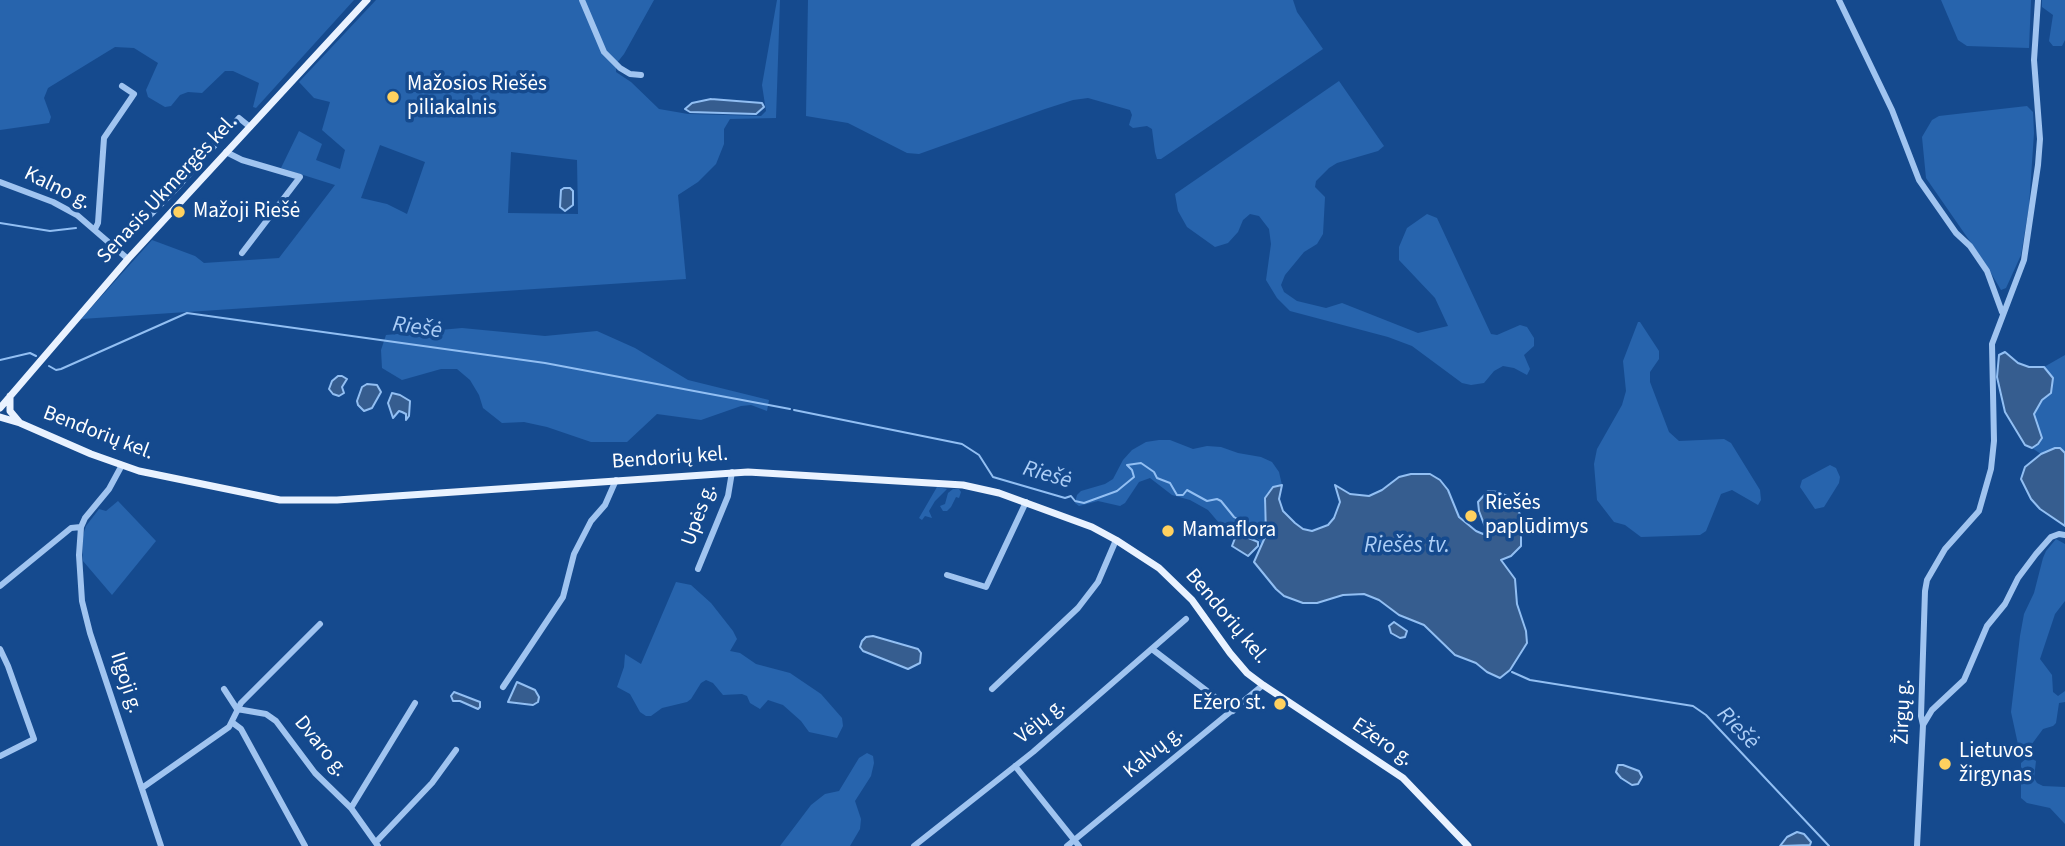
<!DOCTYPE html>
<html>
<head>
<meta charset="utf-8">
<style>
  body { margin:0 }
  canvas { display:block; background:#154a8e }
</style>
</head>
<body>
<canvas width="2065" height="846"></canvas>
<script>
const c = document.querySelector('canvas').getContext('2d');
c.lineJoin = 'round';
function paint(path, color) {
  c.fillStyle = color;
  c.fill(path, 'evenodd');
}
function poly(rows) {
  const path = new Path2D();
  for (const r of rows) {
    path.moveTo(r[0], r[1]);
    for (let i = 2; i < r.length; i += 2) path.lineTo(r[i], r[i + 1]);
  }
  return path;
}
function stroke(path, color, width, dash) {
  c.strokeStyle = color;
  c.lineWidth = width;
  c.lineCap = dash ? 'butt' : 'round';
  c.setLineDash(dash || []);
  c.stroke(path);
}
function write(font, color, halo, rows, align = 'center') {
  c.font = font + ' "Source Sans 3",sans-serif';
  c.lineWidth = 7;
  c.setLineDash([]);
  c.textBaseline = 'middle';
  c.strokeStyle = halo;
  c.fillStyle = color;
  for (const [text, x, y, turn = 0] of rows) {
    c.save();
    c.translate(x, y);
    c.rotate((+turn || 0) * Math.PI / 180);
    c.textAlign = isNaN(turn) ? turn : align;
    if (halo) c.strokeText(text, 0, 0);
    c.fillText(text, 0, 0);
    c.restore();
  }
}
paint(poly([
  [0,0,354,0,256,108,253,107,259,83,233,71,225,71,202,93,188,92,180,95,171,106,165,107,148,97,146,90,158,63,134,48,115,47,48,88,44,98,51,117,49,123,0,130],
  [376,0,654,0,624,54,616,64,616,72,631,82,659,109,688,114,761,116,766,111,762,85,777,0,780,0,776,118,730,119,724,129,724,144,716,164,698,182,678,195,686,279,81,319,152,240,195,256,204,263,279,258,335,185,281,168,299,131,322,144,316,160,340,169,345,150,322,130,330,102,314,98,299,82],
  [380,145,425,162,407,214,387,204,361,198],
  [511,152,577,160,578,214,508,213],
  [808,0,1293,0,1297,12,1323,49,1161,159,1157,159,1155,152,1152,129,1147,126,1133,128,1129,125,1132,115,1130,110,1088,98,1073,100,1045,109,919,154,907,153,848,123,806,116],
  [1941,0,2031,0,2029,48,1967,46,1958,40],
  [2042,0,2065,0,2065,40,2062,46,2053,46,2049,41,2053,15,2042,7],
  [1339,81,1384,146,1378,151,1337,163,1329,168,1316,181,1315,187,1325,197,1323,234,1317,244,1304,252,1285,275,1281,285,1284,292,1297,301,1326,308,1342,303,1418,333,1448,326,1435,298,1399,260,1399,247,1407,228,1427,214,1437,218,1491,334,1497,335,1520,325,1527,327,1534,338,1534,346,1524,355,1530,369,1527,375,1514,368,1503,366,1494,371,1484,383,1471,385,1462,383,1412,346,1388,337,1290,311,1277,298,1266,280,1271,244,1269,229,1259,216,1250,214,1243,220,1238,232,1228,243,1215,247,1187,227,1178,211,1175,194],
  [2027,106,2033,112,2034,133,2029,206,2021,255,2006,288,2001,290,1985,263,1926,178,1922,137,1932,120,1939,116],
  [1638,322,1640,322,1659,351,1659,359,1650,372,1650,382,1669,432,1679,441,1724,439,1731,443,1760,490,1761,500,1758,505,1732,490,1721,494,1706,531,1700,535,1641,537,1625,525,1614,522,1597,500,1594,464,1597,449,1622,405,1626,391,1623,361],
  [462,328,545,336,597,331,635,348,688,380,769,400,767,411,751,405,741,406,701,420,657,414,627,442,591,442,547,427,524,422,502,423,483,408,479,395,470,380,457,369,441,369,402,380,382,368,381,350,386,335],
  [2065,355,2065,453,2060,448,2055,448,2041,454,2032,448,2038,444,2041,433,2035,421,2034,414,2042,400,2052,393,2053,378,2044,367],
  [1159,440,1170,440,1193,449,1207,446,1221,447,1238,453,1261,457,1272,462,1279,472,1282,485,1277,485,1264,503,1266,535,1261,544,1258,539,1240,531,1236,531,1231,537,1208,510,1190,500,1172,495,1150,478,1139,482,1125,503,1120,506,1098,501,1079,506,1075,503,1077,495,1081,491,1105,484,1113,479,1123,460,1132,450,1146,442],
  [1830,465,1836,468,1840,477,1839,483,1824,507,1815,509,1800,487,1802,480],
  [937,487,947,489,935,501,929,511,932,518,925,516,922,520,919,518],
  [953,489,959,489,961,492,959,498,956,497,951,507,947,511,943,511,940,506,945,504,948,493],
  [118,501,156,541,112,595,83,561,82,538,86,526,99,509,106,511],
  [2056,539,2065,544,2065,601,2055,614,2040,659,2052,675,2053,692,2058,696,2065,691,2065,702,2059,703,2056,723,2053,726,2043,729,2026,752,2019,749,2011,712,2020,636,2024,614,2034,593,2043,558,2046,551],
  [676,582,691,585,711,603,733,631,737,639,730,651,740,653,756,664,790,673,821,694,842,718,843,726,837,738,809,732,801,721,783,705,768,700,760,709,750,703,747,696,742,694,723,695,713,683,706,680,701,683,691,699,687,702,662,708,651,716,646,716,640,712,630,694,617,687,624,667,625,654,641,664],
  [867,753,873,756,874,763,871,776,855,801,861,819,860,829,850,846,780,846,811,805,825,794,839,791,859,758],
  [2028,757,2036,761,2034,778,2037,783,2043,786,2065,787,2065,824,2050,808,2027,803,2021,798,2021,763]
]), '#2764ad');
const water = poly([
  [711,99,762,103,764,107,756,114,690,112,685,109,692,103,711,99],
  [564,188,570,188,573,191,573,205,565,211,560,207,561,190,564,188],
  [2005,352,2018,363,2029,367,2044,367,2053,378,2051,393,2042,400,2034,414,2042,438,2038,444,2032,448,2025,445,2005,412,1997,377,1999,355,2005,352],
  [338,376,342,376,347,379,342,387,344,393,339,396,333,394,329,389,332,381,338,376],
  [367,384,377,385,381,392,372,408,364,411,358,405,357,401,362,387,367,384],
  [392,393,400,395,410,401,409,416,406,420,406,414,402,412,399,411,393,418,388,403,392,393],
  [2055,448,2060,448,2065,453,2065,526,2040,509,2031,499,2021,479,2025,467,2041,454,2055,448],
  [1411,474,1430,474,1440,480,1448,490,1459,517,1476,531,1483,534,1487,532,1479,511,1478,502,1488,491,1498,492,1507,496,1515,505,1521,516,1521,546,1511,556,1501,560,1515,579,1517,604,1526,631,1527,643,1510,670,1500,678,1487,672,1476,663,1455,655,1424,625,1399,615,1379,600,1364,594,1343,595,1317,603,1303,603,1284,596,1276,589,1254,562,1266,535,1265,498,1273,487,1282,485,1279,499,1283,511,1295,523,1303,529,1312,531,1328,525,1334,518,1340,502,1335,485,1350,494,1369,496,1382,490,1399,477,1411,474],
  [1237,533,1258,542,1258,546,1248,556,1232,546,1237,533],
  [1394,622,1407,631,1405,637,1400,638,1391,633,1389,626,1394,622],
  [873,636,918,649,921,653,920,663,908,669,863,651,860,647,862,641,866,637,873,636],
  [517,682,535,690,539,697,538,702,533,705,508,702,517,682],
  [454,692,480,702,480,707,478,709,460,701,453,701,451,696,454,692],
  [1618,765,1623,765,1639,771,1642,777,1638,784,1632,785,1621,778,1616,772,1618,765],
  [1797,832,1804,834,1811,842,1810,845,1780,846,1787,837,1797,832]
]);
paint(water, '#365d8f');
stroke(water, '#92bff3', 2);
stroke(poly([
  [0,223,50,231,76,228],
  [0,360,30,353,36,356],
  [49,366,56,370,61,369,187,313,545,363,790,409],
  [794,410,962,444,979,455,993,477,1065,498,1071,496,1075,501,1084,503,1117,491,1134,477,1132,470,1127,465,1141,463,1154,472,1157,478,1170,483,1177,495,1183,495,1187,490,1207,501,1217,499,1221,501,1234,517,1265,535],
  [1512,672,1530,680,1693,706,1706,715,1829,846]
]), '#92bff3', 2);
stroke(poly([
  [582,0,604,52,620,68,630,74,641,75],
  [1839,0,1892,110,1919,180,1956,233,1970,246,1987,271,2002,312],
  [226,152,242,160,300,177,242,253],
  [0,182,53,202,77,215,128,259],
  [95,229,98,223,104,138,134,94,122,86],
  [117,249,176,189,239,118,250,127],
  [122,465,109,489,85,518,81,527,79,555,82,601,90,633,161,846],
  [698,569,728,496,732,472],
  [947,575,986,587,1026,502],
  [0,586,71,528,81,527],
  [0,649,8,666,34,739,0,756],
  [1152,649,1233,711],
  [503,687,563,597,574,554,591,521,605,505,616,480],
  [224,689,237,709,266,714,276,721,315,773,351,808,378,846],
  [992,689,1078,608,1098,582,1116,540],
  [233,723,241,729,305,846],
  [1923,725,1932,710,1964,680,1987,626,2005,604,2018,578,2036,554,2051,537,2059,534,2065,535],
  [1015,766,1079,846],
  [142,788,229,727,241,703,320,624],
  [351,808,415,703],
  [376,842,432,783,456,750],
  [914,846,1033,752,1186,619],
  [1067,846,1263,685],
  [1917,846,1923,725,1921,716,1925,591,1927,580,1945,549,1979,511,1991,469,1994,441,1992,344,2024,260,2038,165,2040,139,2034,60,2038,0]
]), '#a0c4f0', 6);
stroke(poly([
  [10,396,10,411,20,423],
  [0,408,128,259,367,0],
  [0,417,20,423,91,454,139,471,280,500,337,500,748,472,963,485,999,493,1092,527,1116,540,1159,568,1192,600,1230,653,1247,673,1263,685,1403,778,1468,846]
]), '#e9f2ff', 7);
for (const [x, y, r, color] of [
  [393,97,7,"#ffd15f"],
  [179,212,7,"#ffd15f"],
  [1471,516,7,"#ffd15f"],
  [1168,531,7,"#ffd15f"],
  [1280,704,7,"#ffd15f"],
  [1945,764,7,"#ffd15f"]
]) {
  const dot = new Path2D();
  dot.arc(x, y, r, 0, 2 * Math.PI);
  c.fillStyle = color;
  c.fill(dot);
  stroke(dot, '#154a8e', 2.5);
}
write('21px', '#fff', '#154a8e', [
  ["Mažosios Riešės",407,85],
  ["piliakalnis",407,109],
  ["Mažoji Riešė",193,212],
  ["Riešės",1485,504],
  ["paplūdimys",1485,528],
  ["Mamaflora",1182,531],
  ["Ežero st.",1266,704,"right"],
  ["Lietuvos",1959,752],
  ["žirgynas",1959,776]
], 'left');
write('21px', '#fff', '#154a8e', [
  ["Kalno g.",57,189,26],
  ["Senasis Ukmergės kel.",168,190,-47],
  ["Bendorių kel.",98,434,21],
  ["Bendorių kel.",670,459,-4],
  ["Upės g.",700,515,-70],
  ["Bendorių kel.",1226,617,50],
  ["Ilgoji g.",125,683,72],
  ["Žirgų g.",1904,712,-88],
  ["Vėjų g.",1041,722,-40],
  ["Ežero g.",1382,743,34],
  ["Dvaro g.",320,747,51],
  ["Kalvų g.",1154,753,-39]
]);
write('italic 23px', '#accef7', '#154a8e', [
  ["Riešė",417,329,8],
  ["Riešė",1047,476,16],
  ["Riešės tv.",1407,547],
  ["Riešė",1737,729,46]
]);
</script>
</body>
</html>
